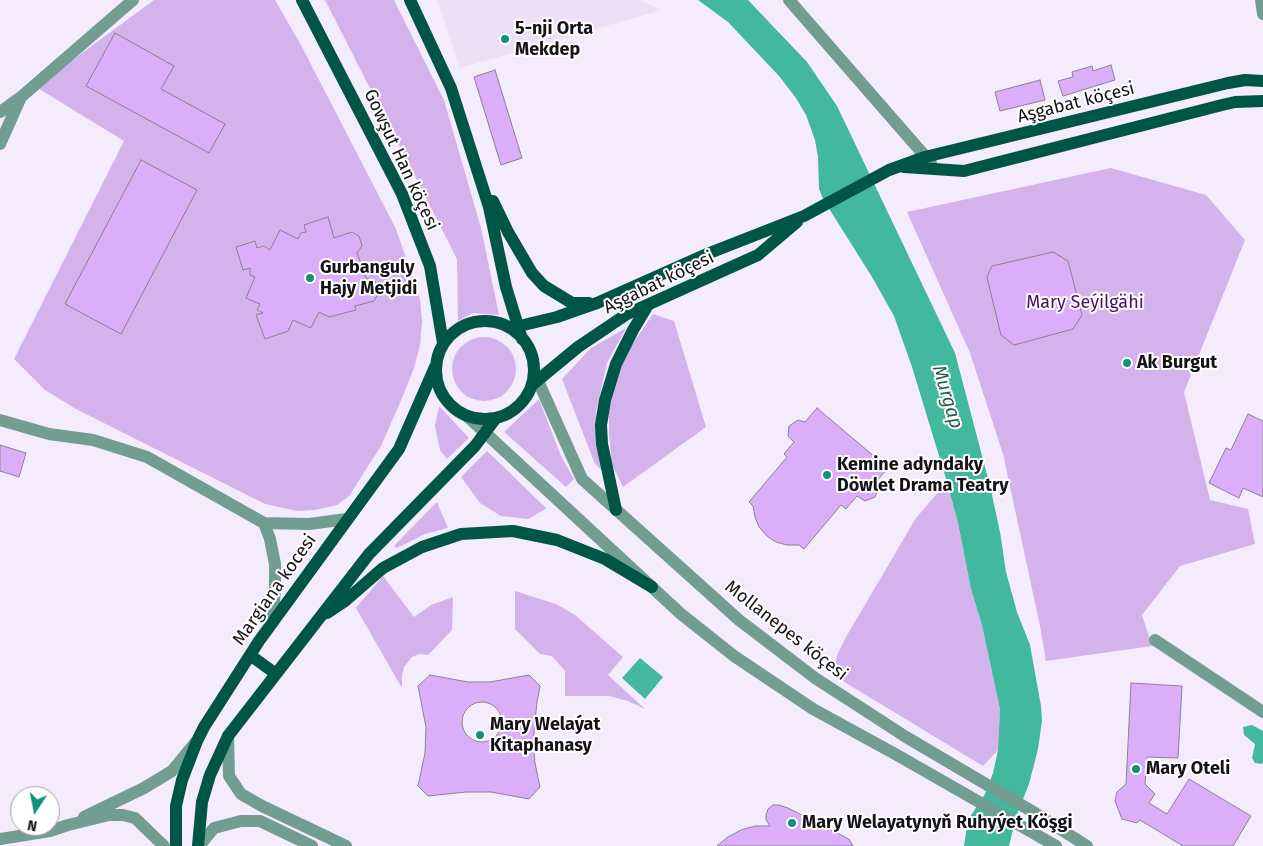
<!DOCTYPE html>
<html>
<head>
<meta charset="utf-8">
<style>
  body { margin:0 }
  #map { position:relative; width:1263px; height:846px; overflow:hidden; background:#f4ebfc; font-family:"Fira Sans",sans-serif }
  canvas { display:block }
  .north { position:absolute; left:10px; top:786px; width:50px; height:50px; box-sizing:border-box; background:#fff; border:1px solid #a1a0a2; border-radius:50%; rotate:191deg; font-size:14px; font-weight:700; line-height:20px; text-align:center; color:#141117 }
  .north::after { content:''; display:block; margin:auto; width:18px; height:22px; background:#10927a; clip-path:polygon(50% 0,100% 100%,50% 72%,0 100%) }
</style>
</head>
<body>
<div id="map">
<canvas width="1263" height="846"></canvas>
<div class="north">N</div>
</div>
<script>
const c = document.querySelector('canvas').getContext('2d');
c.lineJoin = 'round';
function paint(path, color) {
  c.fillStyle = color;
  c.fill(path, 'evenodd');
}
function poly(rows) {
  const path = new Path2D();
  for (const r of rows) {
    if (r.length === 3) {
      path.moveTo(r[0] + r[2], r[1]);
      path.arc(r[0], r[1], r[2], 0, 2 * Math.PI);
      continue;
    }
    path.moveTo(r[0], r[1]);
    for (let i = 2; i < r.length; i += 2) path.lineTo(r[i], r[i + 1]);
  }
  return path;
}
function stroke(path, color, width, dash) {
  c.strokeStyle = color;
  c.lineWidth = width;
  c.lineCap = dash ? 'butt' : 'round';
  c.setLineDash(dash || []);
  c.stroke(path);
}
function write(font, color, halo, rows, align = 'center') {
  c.font = font + ' "Fira Sans",sans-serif';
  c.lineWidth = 4;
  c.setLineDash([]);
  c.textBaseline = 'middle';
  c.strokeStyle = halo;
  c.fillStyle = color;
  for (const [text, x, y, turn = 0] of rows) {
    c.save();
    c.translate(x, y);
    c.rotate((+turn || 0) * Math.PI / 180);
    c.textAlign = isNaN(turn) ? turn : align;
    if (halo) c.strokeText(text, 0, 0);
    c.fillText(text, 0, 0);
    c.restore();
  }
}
paint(poly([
  [437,0,640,0,662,10,460,68]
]), '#ecdff6');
paint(poly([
  [154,0,275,0,302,47,396,229,420,299,422,321,420,345,414,368,402,398,381,446,349,496,337,505,315,510,297,511,265,504,76,409,45,390,14,359,124,141,36,87],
  [325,0,394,0,444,100,481,228,499,315,473,313,458,321,457,259],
  [1111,168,1206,195,1245,240,1184,392,1210,500,1248,509,1255,544,1180,566,1142,615,1152,646,1046,661,1040,626,1003,454,970,353,907,212],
  [653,314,674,321,706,427,623,487,612,465,609,434,609,397,625,355],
  [626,328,607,363,596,412,597,436,604,472,595,464,562,379,591,348],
  [484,369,32],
  [539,399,561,456,574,479,566,487,504,432],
  [439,406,469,438,447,459,440,450,435,426],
  [487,451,546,508,547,508,528,519,501,516,480,503,461,477],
  [947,482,958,523,971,589,982,625,1000,709,998,750,983,766,841,680,836,673,835,665,837,655,846,637,916,518],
  [437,502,448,528,425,534,397,548,394,546],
  [383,576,414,617,431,605,453,597,452,630,428,655,419,654,412,657,404,667,402,676,402,688,356,608],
  [515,591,556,604,575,615,623,657,608,675,645,709,628,701,609,696,565,696,565,671,552,656,540,654,515,629]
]), '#d4b2ec');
paint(poly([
  [698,0,748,0,807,62,837,106,955,353,990,486,1000,532,1006,572,1017,612,1030,645,1041,706,1042,721,1038,749,1029,784,1016,817,1009,846,964,846,968,820,985,794,993,773,998,750,1000,709,982,625,971,589,958,523,947,482,912,367,894,316,872,277,823,199,819,189,818,157,815,140,806,115,796,98,779,76,728,22],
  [640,658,663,677,645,699,622,678],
  [1252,725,1263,731,1263,762,1262,764,1255,763,1252,758,1255,744,1244,735,1243,727]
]), '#42b89e');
const building = poly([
  [115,33,174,66,161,89,225,124,209,153,86,86,115,33],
  [1111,65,1115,80,1063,96,1058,81,1073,77,1072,72,1092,66,1093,71,1111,65],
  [495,70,522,158,501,165,474,77,495,70],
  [1040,80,1045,100,1000,111,995,92,1040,80],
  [141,160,197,190,121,334,65,304,141,160],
  [328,217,334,238,352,232,359,236,362,246,357,253,366,278,376,282,379,292,374,301,355,306,356,310,329,317,319,312,311,328,293,320,288,331,265,339,256,315,263,313,257,310,260,304,246,298,255,277,250,275,250,268,243,270,236,247,255,241,257,248,264,246,270,250,280,230,298,239,301,233,306,232,304,225,328,217],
  [1053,252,1068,261,1082,315,1073,329,1014,345,1001,335,987,277,992,266,1053,252],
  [817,408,888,468,876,482,878,490,875,497,865,501,857,496,846,509,841,505,804,549,799,545,787,545,776,542,767,536,759,527,755,517,753,506,749,502,787,457,784,454,794,442,788,436,789,426,798,420,805,422,817,408],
  [1248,414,1263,421,1263,497,1243,488,1239,498,1209,483,1226,448,1231,450,1248,414],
  [0,445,26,453,19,477,0,471,0,445],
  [430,675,468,682,490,682,529,675,540,686,537,702,533,742,535,763,540,787,529,799,491,792,466,792,428,796,418,786,425,753,426,727,418,686,430,675],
  [1131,683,1182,686,1178,758,1147,757,1145,784,1155,794,1149,803,1167,814,1189,779,1251,816,1233,846,1183,846,1140,820,1137,823,1122,819,1115,801,1117,792,1126,784,1131,683],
  [482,722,20],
  [773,805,779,805,788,808,849,839,853,846,717,846,728,837,741,830,755,826,770,826,766,820,766,815,768,809,773,805]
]);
paint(building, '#daaef9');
stroke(building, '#8b8292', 1);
stroke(poly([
  [789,0,931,163],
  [1261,0,1263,14],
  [0,112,21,97,133,0],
  [0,144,21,97],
  [534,372,582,479,739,620,815,678,906,737,1035,813,1087,846],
  [467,416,681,614,734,656,813,709,897,755,1056,846],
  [0,420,49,434,93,440,147,457,264,523,309,524,347,519],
  [264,523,270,539,275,564,275,589,272,623],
  [1155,640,1263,712],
  [228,736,229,776,241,794,262,806,346,846],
  [84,817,144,788,172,771,195,743],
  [0,839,50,831,68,825,109,815,123,815,135,818,164,846],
  [199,846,214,828,241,821,260,821,312,846]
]), '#729d91', 12);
stroke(poly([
  [302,0,402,194,430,266,443,343],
  [410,0,451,88,489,207,506,287,522,339],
  [904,167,964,171,1222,105,1235,102,1263,101],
  [493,201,508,232,532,273,544,286,572,303,589,303],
  [485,370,49],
  [511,328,557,317,597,303,707,254,804,216,889,170,925,157,1228,83,1245,80,1263,81],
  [532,385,578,347,627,314,758,255,797,222],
  [616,510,602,444,601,425,605,400,616,364,633,330,648,305],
  [327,613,345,601,383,568,422,547,461,534,513,531,557,540,605,559,652,587],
  [250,655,276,674],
  [176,846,176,806,182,780,197,741,204,727,259,641,399,449,435,367],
  [198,846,202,802,210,775,228,736,369,554,475,446,496,418]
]), '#005646', 12);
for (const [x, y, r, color] of [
  [505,39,5,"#10927a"],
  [310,278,5,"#10927a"],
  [1127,363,5,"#10927a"],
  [827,475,5,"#10927a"],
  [480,735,5,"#10927a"],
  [1136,769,5,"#10927a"],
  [792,823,5,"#10927a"]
]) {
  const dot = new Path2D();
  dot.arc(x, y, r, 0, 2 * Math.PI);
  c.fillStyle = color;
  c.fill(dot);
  stroke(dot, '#fff', 2);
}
write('bold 18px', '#141117', '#fff', [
  ["5-nji Orta",515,29],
  ["Mekdep",515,50],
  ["Gurbanguly",320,268],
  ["Hajy Metjidi",320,289],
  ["Ak Burgut",1137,363],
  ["Kemine adyndaky",837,465],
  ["Döwlet Drama Teatry",837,486],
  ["Mary Welaýat",490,725],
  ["Kitaphanasy",490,746],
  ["Mary Oteli",1146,769],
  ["Mary Welayatynyň Ruhyýet Köşgi",802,823]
], 'left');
write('18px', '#141117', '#fff', [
  ["Aşgabat köçesi",1076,103,-14],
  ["Gowşut Han köçesi",401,160,65],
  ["Aşgabat köçesi",659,283,-26],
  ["Margiana kocesi",275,590,-55],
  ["Mollanepes köçesi",786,631,38]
]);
write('18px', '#490e65', '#fff', [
  ["Mary Seýilgähi",1085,303]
]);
write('italic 19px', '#29594d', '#fff', [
  ["Murgap",947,397,73]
]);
</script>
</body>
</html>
